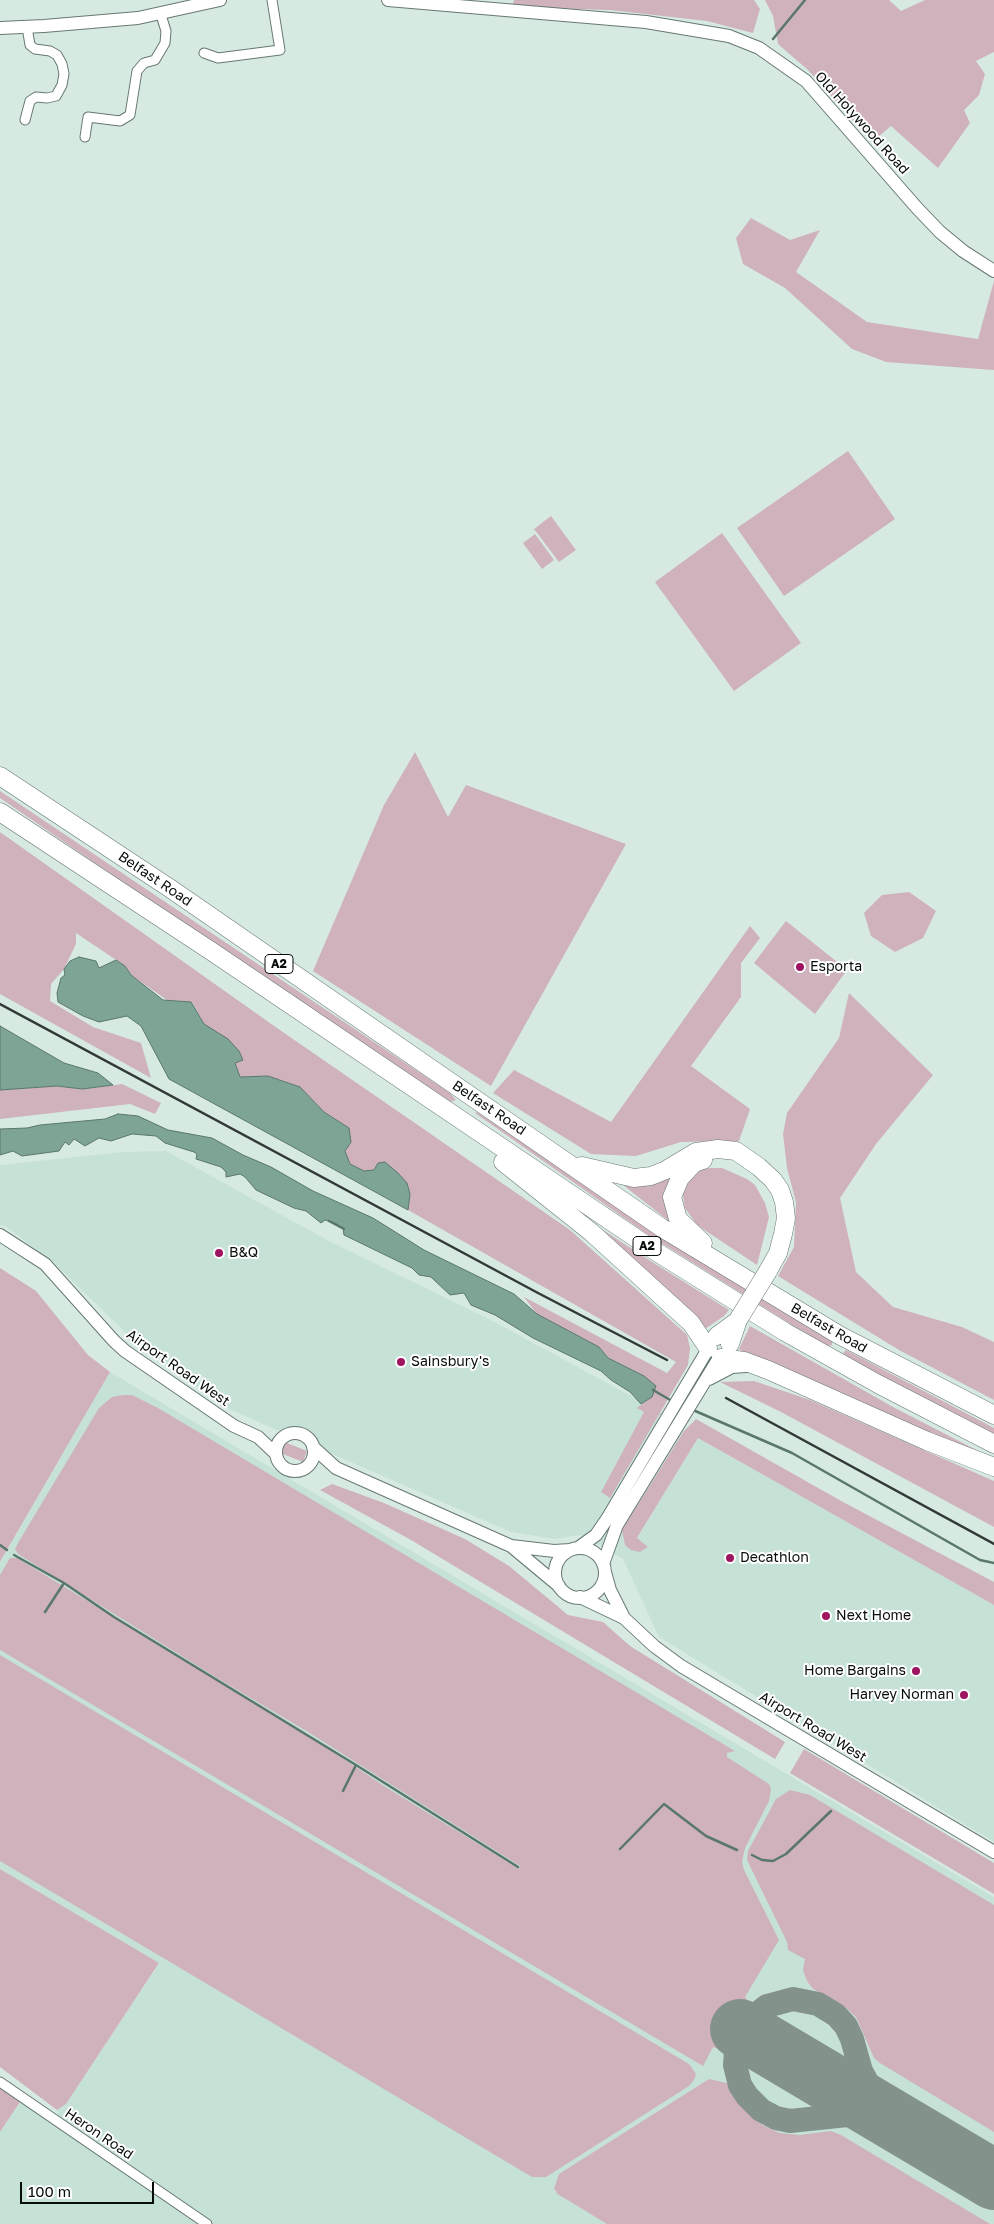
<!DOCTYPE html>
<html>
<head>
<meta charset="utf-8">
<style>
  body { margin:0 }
  #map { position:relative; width:994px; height:2224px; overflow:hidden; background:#d7eae2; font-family:"Golos Text",sans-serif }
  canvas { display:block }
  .scale { position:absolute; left:20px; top:2182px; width:134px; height:22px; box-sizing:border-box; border:2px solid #070d0b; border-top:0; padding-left:6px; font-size:15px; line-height:18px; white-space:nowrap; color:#070d0b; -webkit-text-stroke:4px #fff; paint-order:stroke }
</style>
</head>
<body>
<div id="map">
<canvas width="994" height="2224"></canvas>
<div class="scale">100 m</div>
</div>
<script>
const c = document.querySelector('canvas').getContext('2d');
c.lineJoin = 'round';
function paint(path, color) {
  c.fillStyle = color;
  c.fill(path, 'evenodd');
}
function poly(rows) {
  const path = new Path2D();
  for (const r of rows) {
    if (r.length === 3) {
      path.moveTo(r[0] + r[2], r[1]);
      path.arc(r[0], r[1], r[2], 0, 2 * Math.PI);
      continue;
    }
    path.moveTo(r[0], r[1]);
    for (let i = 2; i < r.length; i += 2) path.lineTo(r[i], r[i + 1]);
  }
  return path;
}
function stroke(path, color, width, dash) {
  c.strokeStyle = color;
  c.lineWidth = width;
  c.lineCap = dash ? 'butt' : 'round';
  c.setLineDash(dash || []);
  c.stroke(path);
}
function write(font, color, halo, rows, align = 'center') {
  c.font = font + ' "Golos Text",sans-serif';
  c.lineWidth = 4;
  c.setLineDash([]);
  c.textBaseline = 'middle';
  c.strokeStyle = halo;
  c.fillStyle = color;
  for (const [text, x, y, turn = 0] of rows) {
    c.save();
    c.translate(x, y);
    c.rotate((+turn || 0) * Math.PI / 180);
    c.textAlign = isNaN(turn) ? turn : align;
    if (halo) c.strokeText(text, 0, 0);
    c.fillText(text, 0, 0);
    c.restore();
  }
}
paint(poly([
  [166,1151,329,1241,489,1319,659,1411,684,1431,622,1530,648,1547,637,1539,698,1438,994,1605,994,1842,659,1637,623,1559,581,1535,555,1539,511,1532,229,1409,134,1341,53,1262,5,1226,0,1225,0,1165,123,1152],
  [110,1372,994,1897,994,2224,0,2224,0,2132,23,2098,60,2123,57,2110,66,2104,159,1964,0,1869,0,1563]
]), '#c6e2d7');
paint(poly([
  [514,0,754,0,760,9,753,33,707,21,610,10,512,7],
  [765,0,889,0,901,11,925,0,994,0,994,52,976,61,985,74,979,95,964,110,970,123,938,168,891,126,872,142,808,70,778,44,773,16],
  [751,218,790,240,820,230,796,272,867,322,978,339,994,281,994,370,886,362,852,349,785,288,743,264,736,238],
  [848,451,895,519,784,596,737,528],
  [551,516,576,550,559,562,534,529],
  [722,533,801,643,734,691,655,582],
  [535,534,554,560,542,569,523,543],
  [415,752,448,817,466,785,626,844,491,1086,313,971,384,805],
  [0,791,450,1093,456,1100,450,1102,436,1093,124,883,0,798],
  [0,832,277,1028,570,1230,687,1335,690,1348,688,1365,610,1498,601,1492,644,1412,637,1408,652,1397,644,1376,608,1358,599,1347,537,1314,524,1297,667,1373,676,1362,408,1210,410,1194,407,1183,398,1173,378,1163,374,1170,364,1171,350,1164,345,1151,349,1128,324,1112,300,1087,268,1076,240,1077,235,1063,242,1060,204,1024,192,1002,167,1000,131,975,125,966,76,933,76,944,64,969,51,984,50,1001,93,1027,141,1043,151,1078,0,994],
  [909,892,936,911,923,938,895,952,871,936,864,913,882,895],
  [786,921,847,970,815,1014,754,963],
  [750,926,760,938,741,963,741,997,691,1066,750,1109,739,1141,681,1142,636,1156,591,1154,493,1093,514,1070,611,1122],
  [849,993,933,1075,876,1144,840,1198,856,1272,893,1307,962,1327,994,1342,994,1400,899,1350,778,1276,794,1247,796,1202,787,1168,783,1134,787,1113,839,1038],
  [122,1084,161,1103,155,1114,130,1104,0,1119,0,1090,57,1086,82,1089],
  [477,1112,709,1267,832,1341,832,1345,828,1346,792,1325,647,1234,475,1113],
  [704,1168,722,1168,747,1179,755,1185,765,1203,769,1217,757,1265,697,1225,685,1208,683,1195,690,1177],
  [671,1176,665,1201,674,1225,623,1185,641,1185],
  [574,1211,649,1260,729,1310,724,1316,705,1329],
  [0,1268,36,1291,88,1355,110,1372,0,1562],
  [750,1326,893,1407,994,1459,994,1462,744,1353,739,1349],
  [846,1350,994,1428,994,1436,876,1374,845,1355,843,1353],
  [754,1381,810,1400,994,1481,994,1527,781,1412,720,1382],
  [123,1395,132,1395,158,1408,735,1751,727,1753,727,1757,769,1784,771,1789,769,1801,745,1848,742,1862,744,1870,779,1940,745,1997,747,1999,718,2049,713,2047,703,2066,0,1650,0,1575,10,1558,17,1558,305,1733,384,1786,519,1869,520,1866,308,1732,217,1678,18,1554,15,1549,18,1543,99,1408,112,1397],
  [696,1419,843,1502,994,1582,994,1605,698,1438,637,1538,648,1547,640,1552,631,1550,625,1545,622,1530,684,1431],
  [287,1443,307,1451,303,1462,283,1454,282,1449],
  [332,1484,384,1503,465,1539,509,1566,568,1615,603,1622,630,1646,785,1742,775,1759,411,1540,320,1490],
  [0,1655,689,2064,696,2074,694,2080,689,2086,546,2177,532,2177,0,1861],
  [804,1749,994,1863,994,1894,790,1773],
  [790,1790,810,1795,994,1905,994,2132,880,2063,874,2058,856,2017,846,2008,813,1989,807,1981,803,1970,805,1959,788,1950,787,1942,747,1860,748,1851,776,1799],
  [0,1869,159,1963,66,2104,57,2110,0,2067],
  [709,2079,731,2084,741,2103,762,2125,780,2133,800,2135,831,2131,841,2135,990,2224,607,2224,556,2193,557,2192,554,2189,559,2174],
  [0,2088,20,2102,0,2132]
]), '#cfb2bc');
const water = poly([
  [79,957,96,961,99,968,116,960,125,966,131,975,163,1000,191,1002,204,1024,228,1039,239,1051,243,1060,235,1063,240,1077,268,1076,300,1087,324,1112,349,1128,351,1142,345,1151,350,1164,364,1171,374,1170,378,1163,385,1162,398,1173,407,1183,410,1194,408,1210,169,1079,141,1026,127,1016,99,1022,83,1016,58,1002,57,993,61,978,65,975,64,969,70,961,79,957],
  [0,1026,64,1063,98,1073,113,1085,82,1089,57,1086,0,1090,0,1026],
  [118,1114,138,1116,168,1130,212,1138,243,1155,271,1167,313,1191,373,1218,424,1250,514,1294,537,1314,599,1347,608,1358,644,1376,656,1386,652,1397,641,1404,630,1392,611,1380,601,1371,533,1338,495,1315,471,1305,464,1293,450,1295,431,1277,419,1275,412,1268,344,1235,343,1228,335,1223,325,1220,321,1223,306,1211,294,1208,256,1190,245,1177,240,1174,226,1177,226,1172,221,1167,196,1159,197,1154,194,1152,165,1143,156,1136,132,1134,111,1141,99,1138,85,1146,74,1139,69,1145,65,1142,59,1151,22,1156,13,1151,0,1155,0,1129,27,1128,40,1125,105,1119,118,1114]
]);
paint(water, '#7ea495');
stroke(water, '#5a776c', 1);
stroke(poly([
  [773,39,805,0],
  [329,1221,344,1229],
  [653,1390,672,1401],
  [693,1410,792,1453,980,1560,994,1563],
  [0,1545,7,1550],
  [14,1555,64,1583],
  [45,1612,64,1583,114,1617,356,1765],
  [343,1791,356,1765,518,1867],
  [620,1849,664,1804,706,1836,737,1850],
  [752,1855,762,1860,773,1861,786,1854,831,1811]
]), '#5a776c', 2.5);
stroke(poly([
  [793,1999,818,2004,836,2015,846,2026,852,2039,861,2071,878,2102,892,2119,857,2114,790,2121,776,2118,761,2110,747,2096,740,2085,735,2065,736,2051,743,2030,754,2016,767,2006,793,1999]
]), '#84928c', 24);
stroke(poly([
  [740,2029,994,2180]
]), '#84928c', 60);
const street = poly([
  [204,53,218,58,280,50,272,0],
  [25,120,30,101,36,97,47,98,56,96,62,85,64,74,62,64,57,55,50,51,35,49,30,45,27,27],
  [85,137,88,117,120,121,130,115,137,71,144,63,155,60,165,43,166,31,161,15],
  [0,2082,207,2224]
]);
const secondary = poly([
  [388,0,646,22,729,36,759,48,806,81,917,208,940,232,963,251,994,271],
  [0,28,44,26,138,18,220,0],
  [0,1235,45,1264,114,1341,125,1351,234,1426,258,1437,275,1453],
  [709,1379,732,1367,746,1366],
  [295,1452,19],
  [313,1447,336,1468,511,1546,559,1586],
  [511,1546,554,1551,570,1550],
  [578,1548,596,1535,607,1519,708,1349],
  [580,1573,25],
  [603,1564,617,1525,719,1358],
  [605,1572,610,1590,624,1618],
  [580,1597,624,1618,654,1646,681,1666,994,1852]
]);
const highway = poly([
  [0,776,171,889,662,1228,839,1335,994,1415],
  [0,812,214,953,655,1251,785,1332,878,1384,994,1444],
  [503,1162,591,1232,691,1323,708,1348],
  [582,1166,634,1178,651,1176,666,1170,696,1152,718,1149,736,1151,759,1167,773,1180,780,1190,784,1202,786,1218,783,1234,778,1253,768,1271],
  [703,1243,678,1219,672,1197,680,1178,694,1163,703,1160],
  [717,1336,736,1322],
  [730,1344,738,1320],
  [721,1358,744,1361,768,1370,927,1441,994,1467]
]);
stroke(street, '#677871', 11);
stroke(secondary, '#677871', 14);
stroke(highway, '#677871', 19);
stroke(street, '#fff', 9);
stroke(secondary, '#fff', 12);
stroke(highway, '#fff', 18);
stroke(poly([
  [0,1004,538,1293,667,1360],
  [726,1398,994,1544]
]), '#313936', 2.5);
const highwayBridge = poly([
  [738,1320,768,1271]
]);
stroke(highwayBridge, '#677871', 19, []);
stroke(highwayBridge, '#fff', 18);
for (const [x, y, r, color] of [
  [800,967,5,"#9e1461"],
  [219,1253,5,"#9e1461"],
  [401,1362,5,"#9e1461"],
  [730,1558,5,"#9e1461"],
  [826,1616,5,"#9e1461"],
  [916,1671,5,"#9e1461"],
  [964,1695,5,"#9e1461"]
]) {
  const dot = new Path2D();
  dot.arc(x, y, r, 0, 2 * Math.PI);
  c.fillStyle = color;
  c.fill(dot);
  stroke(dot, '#fff', 2);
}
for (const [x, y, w] of [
  [279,964,28],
  [647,1246,28]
]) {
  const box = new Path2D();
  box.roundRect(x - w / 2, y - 9.5, w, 19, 4);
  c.fillStyle = '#fff';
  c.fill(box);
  stroke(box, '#070d0b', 1);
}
write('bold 12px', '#070d0b', null, [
  ["A2",279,964],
  ["A2",647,1246]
]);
write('14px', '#070d0b', '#fff', [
  ["Old Holywood Road",862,123,48],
  ["Belfast Road",155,879,34],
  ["Belfast Road",489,1108,34],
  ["Belfast Road",829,1328,30],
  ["Airport Road West",178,1368,35],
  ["Airport Road West",813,1727,31],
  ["Heron Road",99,2134,34]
]);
write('14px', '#070d0b', '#fff', [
  ["Esporta",810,967],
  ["B&Q",229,1253],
  ["Sainsbury's",411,1362],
  ["Decathlon",740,1558],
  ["Next Home",836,1616],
  ["Home Bargains",906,1671,"right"],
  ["Harvey Norman",954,1695,"right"]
], 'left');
</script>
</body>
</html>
